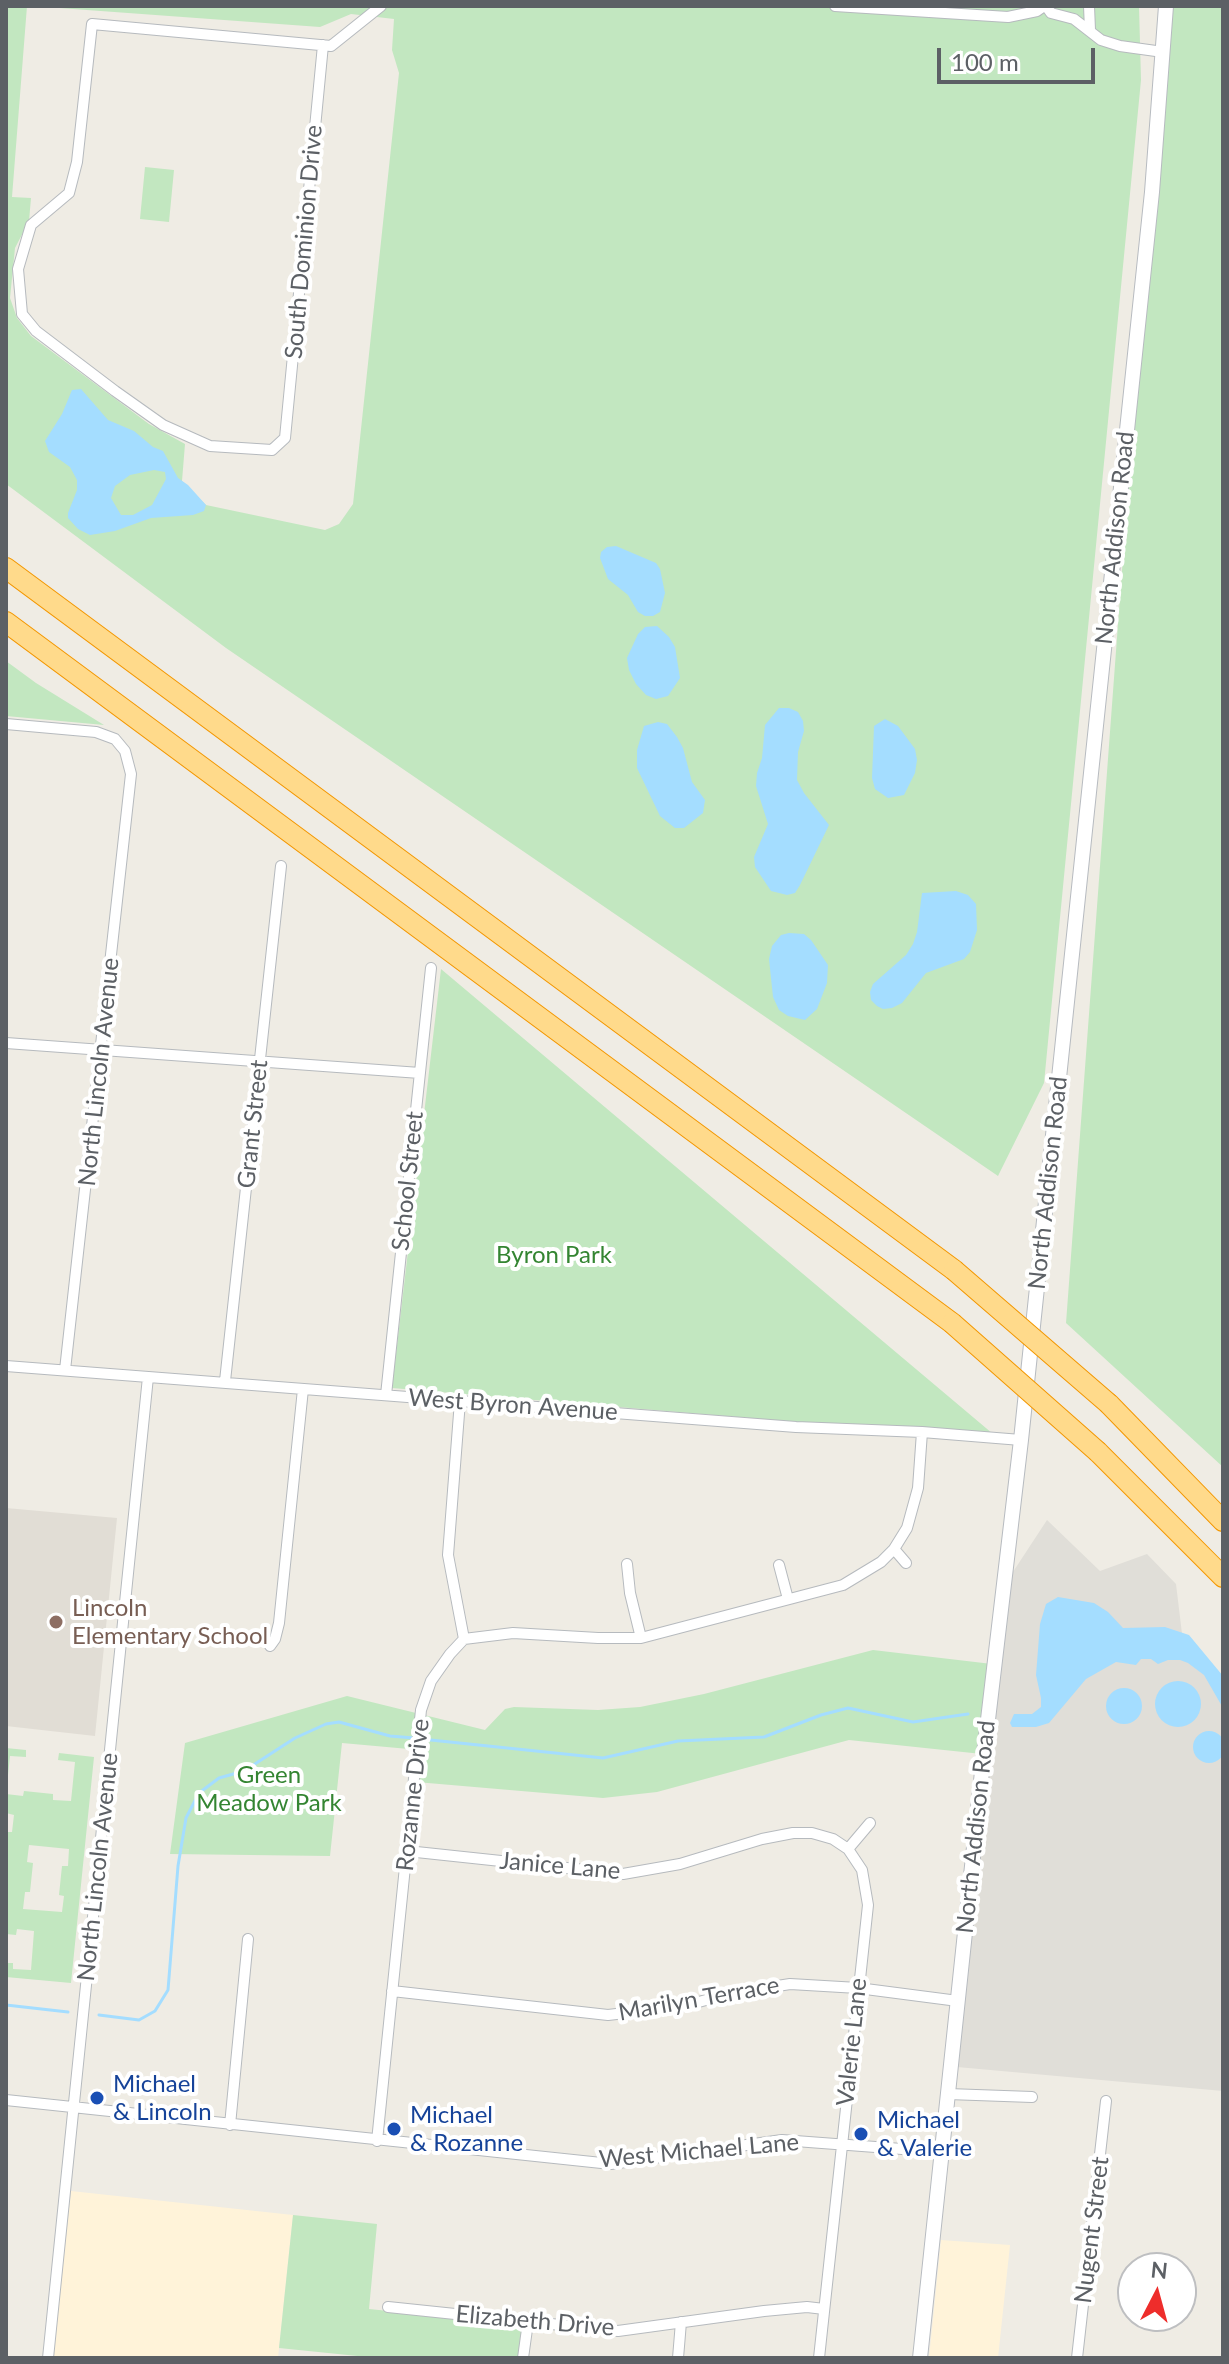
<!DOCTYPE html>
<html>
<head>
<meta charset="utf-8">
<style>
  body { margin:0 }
  #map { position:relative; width:1229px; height:2364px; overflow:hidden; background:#efece4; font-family:Lato,sans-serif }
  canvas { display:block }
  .frame { position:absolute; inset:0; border:8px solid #5c6065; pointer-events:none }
  .north { position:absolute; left:1117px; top:2252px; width:80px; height:80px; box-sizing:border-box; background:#fff; border:2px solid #bebfc1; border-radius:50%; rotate:6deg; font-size:22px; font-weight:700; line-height:32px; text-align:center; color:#5c6065 }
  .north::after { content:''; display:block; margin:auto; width:28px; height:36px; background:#ee2d2b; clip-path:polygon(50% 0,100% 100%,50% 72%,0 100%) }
  .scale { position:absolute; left:937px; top:48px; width:158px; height:36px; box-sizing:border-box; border:4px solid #5c6065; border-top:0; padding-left:10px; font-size:24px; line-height:28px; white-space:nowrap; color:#5c6065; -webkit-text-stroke:6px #fff; paint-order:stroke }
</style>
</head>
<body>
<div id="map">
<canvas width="1229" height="2364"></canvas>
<div class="frame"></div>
<div class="north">N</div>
<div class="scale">100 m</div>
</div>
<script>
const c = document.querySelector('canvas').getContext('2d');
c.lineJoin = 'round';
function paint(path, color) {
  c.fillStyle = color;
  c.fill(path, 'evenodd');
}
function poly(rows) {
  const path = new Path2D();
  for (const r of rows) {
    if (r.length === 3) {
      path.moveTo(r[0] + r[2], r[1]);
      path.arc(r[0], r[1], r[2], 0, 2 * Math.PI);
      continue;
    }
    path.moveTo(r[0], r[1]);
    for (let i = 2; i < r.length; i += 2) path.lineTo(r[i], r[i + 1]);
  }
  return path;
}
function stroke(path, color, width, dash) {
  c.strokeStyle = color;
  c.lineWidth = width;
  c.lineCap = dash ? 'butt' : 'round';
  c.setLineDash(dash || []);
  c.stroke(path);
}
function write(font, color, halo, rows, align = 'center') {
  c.font = font + ' Lato,sans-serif';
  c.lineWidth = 8;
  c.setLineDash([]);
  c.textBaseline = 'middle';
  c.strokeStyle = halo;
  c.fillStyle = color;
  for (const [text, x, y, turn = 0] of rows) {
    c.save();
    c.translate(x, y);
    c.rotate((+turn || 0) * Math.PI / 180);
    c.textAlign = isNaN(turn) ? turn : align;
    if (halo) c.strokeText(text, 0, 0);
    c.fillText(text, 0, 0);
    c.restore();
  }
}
paint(poly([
  [71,2191,293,2215,278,2358,53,2358],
  [941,2240,1010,2245,998,2358,929,2358]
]), '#fff3d9');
paint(poly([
  [1047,1520,1100,1571,1147,1554,1176,1584,1183,1642,1223,1701,1223,2091,957,2067,1009,1578]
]), '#e0ded8');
paint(poly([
  [6,1508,117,1518,95,1736,6,1726]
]), '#e1ddd5');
paint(poly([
  [6,6,27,6,12,197,31,198,29,221,15,248,10,298,17,318,31,336,149,424,185,444,182,481,206,505,325,530,339,524,353,504,399,73,392,50,394,19,351,14,320,27,32,6,1139,6,1141,80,1044,1083,998,1176,226,648,6,484],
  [1164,6,1223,6,1223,1467,1066,1323],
  [145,167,174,170,169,222,140,219],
  [6,661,36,683,104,725,6,716],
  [441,969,999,1439,392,1388],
  [873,1650,992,1664,982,1754,849,1740,657,1792,603,1798,416,1782,420,1750,342,1743,330,1856,170,1854,185,1743,347,1696,485,1730,505,1709,514,1707,598,1710,640,1707,704,1694],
  [6,1748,26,1750,26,1757,10,1756,6,1794,23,1796,24,1791,53,1794,53,1800,71,1801,75,1762,58,1760,59,1753,94,1757,71,1983,6,1977,6,1963,13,1963,13,1969,31,1970,34,1931,17,1929,16,1935,6,1934,8,1861,6,1861,6,1832,12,1832,14,1815,6,1813],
  [29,1845,69,1849,68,1866,62,1866,59,1895,64,1896,62,1912,23,1909,25,1892,30,1892,33,1863,27,1862],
  [293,2215,377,2224,369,2309,525,2325,520,2358,377,2358,279,2348]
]), '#c2e7c0');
paint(poly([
  [81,389,108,420,134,431,153,447,163,451,178,478,188,485,206,505,204,511,193,515,151,518,115,531,90,535,78,529,68,518,68,513,77,490,77,480,70,467,49,452,45,441,62,414,72,390],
  [154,470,165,472,166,479,152,505,133,515,121,515,111,498,115,486,130,475],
  [616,546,656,563,660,569,665,593,660,612,653,616,645,616,638,612,628,595,608,579,600,558,601,552,607,547],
  [657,626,669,637,675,647,680,678,668,696,656,699,646,695,636,684,629,670,627,658,638,634,645,627],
  [779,708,789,708,798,712,803,721,804,731,798,752,797,780,804,793,829,825,800,885,795,893,787,895,771,891,755,867,754,857,768,824,756,786,757,773,762,758,765,725],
  [885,719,898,726,915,749,917,760,915,773,904,795,888,798,875,789,872,778,874,726],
  [658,722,667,724,677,737,683,748,692,782,705,800,703,813,684,828,675,828,660,816,637,768,637,750,644,726],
  [956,891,968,895,976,904,977,930,970,952,964,959,926,973,902,1003,892,1008,883,1009,877,1006,871,1000,870,992,873,984,906,955,913,944,917,932,922,893],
  [789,933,804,934,811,940,828,965,827,983,817,1009,805,1020,788,1016,779,1010,773,997,769,959,772,946,781,935],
  [1058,1597,1094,1603,1108,1612,1123,1628,1165,1627,1189,1635,1223,1676,1223,1708,1204,1675,1188,1663,1180,1660,1168,1660,1158,1664,1151,1659,1141,1659,1136,1665,1116,1662,1086,1679,1049,1723,1036,1727,1012,1727,1010,1723,1014,1714,1032,1714,1041,1707,1041,1698,1036,1675,1040,1624,1046,1604],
  [1178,1704,23],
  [1124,1706,18],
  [1209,1747,16]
]), '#a4ddff');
stroke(poly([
  [421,1739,603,1758,678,1741,764,1737,821,1715,848,1708,913,1722,968,1714],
  [6,2005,68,2012],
  [99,2015,139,2020,155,2011,168,1990,178,1866,186,1818,199,1793,219,1778,244,1771,295,1738,326,1724,339,1722,390,1736,414,1738]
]), '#a4ddff', 3);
const street = poly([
  [835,6,1008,17,1037,11,1044,6],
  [1046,6,1051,13,1074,19,1101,40,1120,46,1163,52],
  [1089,6,1090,30],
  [323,45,285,438,272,450,210,446,163,425,115,391,36,331,22,314,18,269,31,225,69,193,77,162,92,24,331,46,381,6],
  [6,724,96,732,115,739,125,751,131,774,65,1370],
  [6,1043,420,1073],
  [6,1366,796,1427,922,1432,1021,1440],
  [225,1381,281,866],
  [386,1395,431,968],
  [460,1401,448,1555,464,1639],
  [894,1549,906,1563],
  [627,1564,630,1593,641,1638],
  [779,1565,788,1599],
  [270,1646,275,1639,279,1623,303,1389],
  [848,1849,870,1823],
  [407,1851,623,1874,680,1864,762,1839,793,1833,812,1833,833,1839,848,1849,862,1870,868,1905,819,2358],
  [392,1991,608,2015,684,2006,728,1994,790,1984,858,1988,958,2001],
  [948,2094,1032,2097],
  [6,2100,611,2164,782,2140,942,2152],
  [230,2125,248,1939],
  [377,2141,421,1710,431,1681,450,1654,464,1639,513,1633,598,1638,641,1638,843,1585,881,1562,894,1549,907,1528,918,1488,922,1432],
  [388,2307,618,2331,764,2311,807,2307,824,2309],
  [48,2358,148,1377],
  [523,2358,528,2322],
  [678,2358,681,2322],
  [1077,2358,1106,2101]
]);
const secondary = poly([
  [920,2358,983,1762,1021,1440,1152,192,1166,6]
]);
const highway = poly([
  [6,568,954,1270],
  [6,622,952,1323],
  [1109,1404,1223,1521],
  [1098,1452,1223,1577]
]);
stroke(street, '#b6babe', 12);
stroke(secondary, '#b7bbc0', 16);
stroke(highway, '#f39700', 22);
stroke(street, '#fff', 10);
stroke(secondary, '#fff', 14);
stroke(highway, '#ffda8b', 20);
const highwayBridge = poly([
  [954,1270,1109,1404],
  [952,1323,1098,1452]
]);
stroke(highwayBridge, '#f39700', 22, []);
stroke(highwayBridge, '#ffda8b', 20);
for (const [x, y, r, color] of [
  [56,1622,8,"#8d6e63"],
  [97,2098,8,"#1a4fb4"],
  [394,2129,8,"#1a4fb4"],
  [861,2134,8,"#1a4fb4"]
]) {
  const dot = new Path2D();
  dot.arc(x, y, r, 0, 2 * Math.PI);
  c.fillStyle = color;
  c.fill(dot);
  stroke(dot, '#fff', 3);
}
write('24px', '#5c6065', '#fff', [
  ["South Dominion Drive",304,242,-85],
  ["North Addison Road",1115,538,-84],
  ["North Lincoln Avenue",99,1072,-84],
  ["Grant Street",253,1124,-84],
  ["School Street",408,1181,-84],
  ["North Addison Road",1048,1183,-84],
  ["West Byron Avenue",513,1405,4],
  ["Rozanne Drive",413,1795,-84],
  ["North Addison Road",976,1827,-84],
  ["Janice Lane",560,1866,5],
  ["North Lincoln Avenue",98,1867,-84],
  ["Marilyn Terrace",699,1999,-10],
  ["Valerie Lane",852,2042,-84],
  ["West Michael Lane",699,2151,-5],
  ["Nugent Street",1092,2230,-83],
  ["Elizabeth Drive",535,2321,5]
]);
write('24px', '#348532', '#fff', [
  ["Byron Park",554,1255],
  ["Green",269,1775],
  ["Meadow Park",269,1803]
]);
write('24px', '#785e54', '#fff', [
  ["Lincoln",72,1608],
  ["Elementary School",72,1636]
], 'left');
write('24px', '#164399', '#fff', [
  ["Michael",113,2084],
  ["& Lincoln",113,2112],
  ["Michael",410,2115],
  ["& Rozanne",410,2143],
  ["Michael",877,2120],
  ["& Valerie",877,2148]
], 'left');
</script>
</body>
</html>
